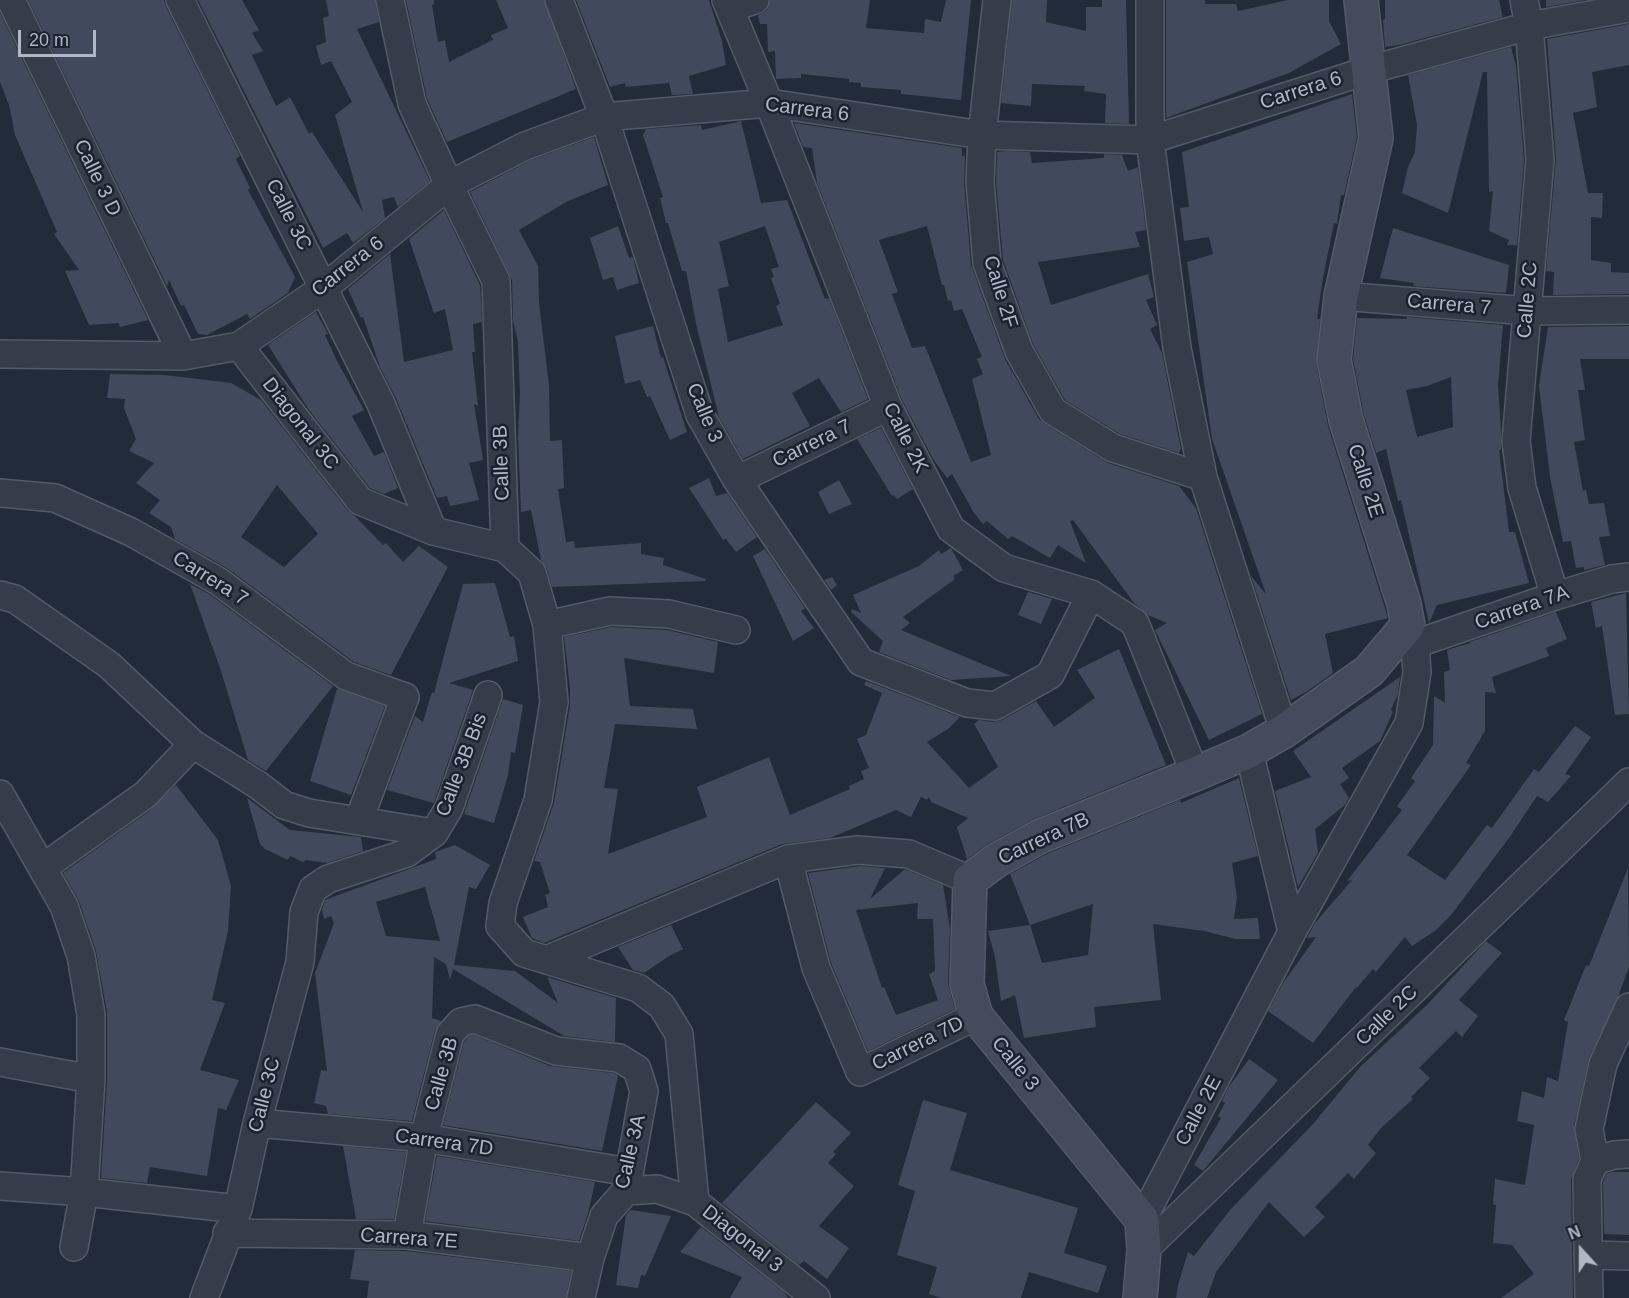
<!DOCTYPE html>
<html>
<head>
<meta charset="utf-8">
<style>
  body { margin:0 }
  #map { position:relative; width:1629px; height:1298px; overflow:hidden; background:#212b3a; font-family:Arial,sans-serif }
  canvas { display:block }
  .north { position:absolute; left:1551px; top:1220px; width:60px; height:60px; -webkit-text-stroke:4px #1a222f; paint-order:stroke; rotate:339deg; font-size:16px; font-weight:700; line-height:24px; text-align:center; color:#b0b7c6 }
  .north::after { content:''; display:block; margin:auto; width:21px; height:27px; background:#b0b7c6; clip-path:polygon(50% 0,100% 100%,50% 72%,0 100%) }
  .scale { position:absolute; left:18px; top:30px; width:78px; height:27px; box-sizing:border-box; border:3px solid #b0b7c6; border-top:0; padding-left:8px; font-size:18px; line-height:21px; white-space:nowrap; color:#b0b7c6; -webkit-text-stroke:4px #1a222f; paint-order:stroke }
</style>
</head>
<body>
<div id="map">
<canvas width="1629" height="1298"></canvas>
<div class="north">N</div>
<div class="scale">20 m</div>
</div>
<script>
const c = document.querySelector('canvas').getContext('2d');
c.lineJoin = 'round';
function paint(path, color) {
  c.fillStyle = color;
  c.fill(path, 'evenodd');
}
function poly(rows) {
  const path = new Path2D();
  for (const r of rows) {
    path.moveTo(r[0], r[1]);
    for (let i = 2; i < r.length; i += 2) path.lineTo(r[i], r[i + 1]);
  }
  return path;
}
function stroke(path, color, width, dash) {
  c.strokeStyle = color;
  c.lineWidth = width;
  c.lineCap = dash ? 'butt' : 'round';
  c.setLineDash(dash || []);
  c.stroke(path);
}
function write(font, color, halo, rows, align = 'center') {
  c.font = font + ' Arial,sans-serif';
  c.lineWidth = 5;
  c.setLineDash([]);
  c.textBaseline = 'middle';
  c.strokeStyle = halo;
  c.fillStyle = color;
  for (const [text, x, y, turn = 0] of rows) {
    c.save();
    c.translate(x, y);
    c.rotate((+turn || 0) * Math.PI / 180);
    c.textAlign = isNaN(turn) ? turn : align;
    if (halo) c.strokeText(text, 0, 0);
    c.fillText(text, 0, 0);
    c.restore();
  }
}
paint(poly([
  [28,0,164,0,166,7,240,156,236,159,250,188,248,190,295,277,288,293,250,319,247,314,207,335,198,334,184,305,181,306,169,280,167,286],
  [198,0,242,0,259,30,252,33,263,51,252,55,276,106,290,97,309,134,312,132,363,212,335,115,352,102,331,61,321,65,316,46,326,42,323,18,329,16,326,0,375,0,379,22,357,29,430,181,398,207,394,197,382,200,385,218,353,243,347,233,323,248],
  [406,0,434,0,434,4,432,5,438,42,445,40,449,62,493,40,491,35,508,28,496,0,544,0,576,89,447,142,427,99],
  [576,0,709,0,722,41,726,65,689,76,693,94,672,95,669,83,626,87,625,83,610,87],
  [770,0,870,0,866,28,924,33,925,19,941,22,946,0,971,0,961,100,901,94,901,90,861,87,861,83,849,82,849,79,801,74,801,78,776,79,775,51,768,52,767,24,760,24,758,16,767,10],
  [1012,0,1047,0,1046,22,1086,31,1086,7,1102,7,1102,0,1126,0,1129,124,1105,123,1106,94,1084,91,1085,86,1032,84,1031,106,1001,103],
  [1166,0,1205,0,1205,4,1236,4,1238,11,1288,0,1329,0,1329,21,1341,44,1289,73,1166,118],
  [1385,0,1499,0,1503,17,1399,45,1385,47,1383,20,1385,19],
  [1546,0,1585,0,1546,7],
  [0,13,148,320,120,327,119,323,89,325,65,271,79,270,54,234,57,232,15,135,9,105,0,82],
  [1629,24,1629,65,1592,72,1597,107,1573,113,1588,193,1603,193,1602,218,1591,217,1591,260,1611,263,1611,272,1629,273,1629,294,1553,295,1554,272,1546,271,1556,159,1547,39],
  [1511,47,1516,66,1524,160,1517,245,1507,245,1509,240,1489,231,1493,191,1489,192,1487,72,1483,72,1448,213,1402,193,1408,167,1415,152,1417,125,1408,75],
  [1352,94,1357,137,1344,195,1341,195,1337,224,1334,223,1323,278,1317,319,1320,319,1316,363,1328,426,1388,618,1325,634,1333,673,1306,692,1291,700,1251,576,1266,594,1212,439,1187,262,1213,254,1209,237,1184,241,1180,208,1189,207,1182,152],
  [741,121,761,203,787,200,825,299,829,298,868,399,841,412,819,378,792,393,810,426,743,459,719,417,697,328,686,271,682,271,668,223,666,223,660,198,663,197,643,135,646,129,701,125,702,130],
  [765,226,779,267,771,269,774,277,771,278,780,304,776,306,783,325,728,342,718,289,729,286,719,242],
  [794,123,962,148,962,156,965,156,964,183,971,265,1005,359,1039,419,1045,424,1108,463,1179,486,1196,508,1262,714,1209,740,1155,630,1167,623,1148,615,1134,603,1073,520,1070,521,1086,563,1058,545,1050,558,1012,536,1008,539,987,521,983,524,974,513,952,474,947,478,933,459,902,400,817,183,812,148,803,147],
  [927,226,942,285,944,285,948,301,951,300,954,311,962,309,982,357,977,359,983,374,972,379,991,455,971,462,925,346,912,348,892,294,898,292,879,240],
  [594,137,608,185,568,201,519,230,538,266,539,302,549,386,550,441,562,440,564,488,558,489,566,542,574,541,575,548,641,543,641,554,664,558,663,565,706,579,705,581,552,587,547,569,541,560,531,510,521,512,518,437,520,394,518,342,513,321,512,280,470,192,531,160],
  [1006,151,1030,152,1032,163,1104,158,1104,154,1122,155,1128,171,1138,167,1146,230,1135,232,1140,247,1038,262,1051,305,1148,274,1154,297,1146,300,1157,325,1150,329,1162,353,1181,449,1179,453,1120,434,1065,400,1033,344,1003,260,996,182,997,152],
  [444,210,480,285,482,322,473,324,475,352,472,352,478,406,474,404,483,460,469,463,479,500,450,506,447,496,437,498,396,398,380,367,363,317,361,318,348,289,390,254,404,362,453,350,445,309,434,313,409,239],
  [618,226,629,258,633,257,639,283,617,290,613,277,603,280,590,238],
  [1393,228,1509,265,1506,293,1413,286,1414,283,1380,278],
  [316,312,328,334,325,335,336,359,364,410,352,416,374,456,384,452,398,488,384,494,370,488,309,410,268,345],
  [1407,317,1503,325,1498,386,1501,430,1501,450,1499,450,1509,532,1515,532,1529,583,1437,605,1429,623,1401,500,1398,501,1386,449,1376,453,1364,415,1353,359,1357,318,1407,319],
  [1451,377,1453,427,1417,437,1406,390,1427,386],
  [653,326,661,358,663,357,687,432,670,440,650,396,647,397,640,380,625,384,615,336],
  [1629,326,1629,359,1580,359,1585,390,1578,390,1585,440,1574,442,1583,491,1586,490,1589,504,1604,503,1610,536,1599,537,1605,565,1584,570,1584,567,1576,568,1571,541,1563,542,1550,477,1539,386,1548,327],
  [110,374,165,375,231,383,261,400,348,511,355,516,383,545,386,543,403,562,419,546,448,567,391,675,354,662,227,568,175,539,171,527,149,513,160,500,136,483,154,463,129,451,136,439,124,408,125,399,107,398],
  [277,485,318,534,284,567,241,537],
  [881,428,913,489,897,499,894,495,892,496,857,439],
  [709,478,716,496,727,493,757,537,736,552,726,539,723,540,689,488],
  [839,480,852,504,829,514,818,492],
  [951,548,963,570,953,576,955,579,903,617,910,623,901,630,1011,676,951,680,879,652,883,641,851,612,852,609,861,613,853,595,919,566,939,550,941,554],
  [765,549,805,608,801,611,814,628,793,641,753,556],
  [832,577,837,585,831,590,824,580],
  [495,583,510,637,514,636,518,661,449,683,473,690,434,803,387,790,415,716,423,722,432,692,434,693,463,584],
  [190,584,209,594,333,686,266,771,248,760,221,671],
  [1028,592,1052,599,1041,624,1018,615],
  [1626,593,1629,714,1615,715,1602,626,1596,628,1591,602],
  [1556,612,1567,639,1546,648,1549,656,1492,677,1496,693,1485,692,1485,731,1466,763,1471,765,1407,855,1445,880,1487,825,1492,828,1534,769,1539,772,1575,726,1591,737,1565,774,1571,776,1548,802,1537,796,1509,838,1451,915,1435,931,1412,946,1405,937,1376,972,1373,969,1357,988,1356,987,1313,1043,1268,1011,1283,983,1316,937,1307,938,1315,923,1352,880,1347,881,1402,810,1397,806,1415,781,1411,778,1433,745,1434,696,1445,703,1444,672,1450,670,1447,650,1470,643,1470,642],
  [611,627,667,630,718,642,714,673,624,658,630,706,693,709,697,729,615,724,604,788,618,789,608,854,707,817,697,787,769,757,790,815,850,789,849,786,864,779,861,771,869,768,857,739,866,735,882,693,864,685,866,681,960,717,948,729,927,742,969,788,998,767,974,724,979,720,993,722,1002,720,1036,701,1054,727,1095,698,1077,670,1119,649,1166,765,1034,819,988,844,967,859,957,827,968,818,931,802,929,797,927,800,921,797,911,817,896,810,830,838,782,844,544,943,532,938,523,917,548,907,545,895,550,893,540,862,534,861,554,803,570,705,570,688,564,637],
  [1400,677,1398,694,1391,710,1393,712,1380,741,1342,768,1349,778,1340,784,1349,798,1345,805,1315,829,1318,853,1298,887,1275,791,1311,777,1293,751],
  [337,689,385,706,351,795,310,781],
  [503,699,523,705,515,753,511,752,508,775,494,823,464,814],
  [1239,778,1258,856,1232,863,1237,897,1234,919,1258,918,1260,939,1236,939,1204,931,1153,924,1161,1000,1094,1007,1096,1027,1024,1038,1015,995,1001,1001,995,957,988,931,1030,925,1010,874,1049,853,1180,800,1181,803],
  [1093,904,1088,955,1042,963,1030,925],
  [176,785,218,840,231,886,228,931,212,1000,225,1003,200,1070,239,1080,226,1110,218,1108,207,1176,150,1167,147,1183,101,1178,107,1081,107,1012,96,951,79,901,63,873,149,811],
  [247,798,290,830,361,837,363,851,327,863,306,860,303,862,290,856,288,860,265,849,260,844],
  [455,845,490,865,476,889,469,887,454,965,515,971,558,1003,547,977,616,998,615,1042,564,1036,453,969,450,980,446,964,434,957,432,1018,441,1021,435,1030,412,1121,328,1114,326,1106,314,1103,321,1070,327,1071,315,973,334,923,331,916,324,919,322,910,325,900,436,859,435,852],
  [425,887,440,941,386,936,376,902],
  [860,866,885,868,870,899,905,869,943,885,950,929,948,984,955,1009,868,1051,831,963,808,873],
  [918,903,917,919,933,919,935,971,929,974,938,1000,896,1015,884,987,882,988,856,910],
  [1628,868,1629,967,1618,997,1589,1058,1574,1126,1579,1159,1571,1179,1573,1298,1501,1298,1534,1274,1512,1245,1493,1243,1496,1205,1493,1204,1495,1179,1525,1185,1534,1125,1517,1121,1522,1091,1544,1098,1547,1077,1558,1081,1568,1022,1564,1020,1586,965,1589,966],
  [671,925,683,949,669,956,644,973,633,970,618,947],
  [1486,941,1502,953,1459,1000,1478,1016,1462,1037,1456,1031,1419,1068,1430,1078,1411,1097,1413,1099,1381,1128,1368,1145,1376,1153,1354,1179,1348,1173,1315,1207,1325,1217,1304,1237,1269,1202,1216,1272,1207,1298,1176,1298,1178,1285,1188,1252,1194,1256,1230,1210,1313,1124,1360,1067,1427,1005],
  [474,1035,550,1066,614,1073,618,1076,602,1151,443,1125,464,1042,469,1036],
  [1249,1059,1278,1080,1203,1171,1194,1165,1221,1118,1218,1116,1225,1103,1222,1101,1228,1088],
  [923,1100,967,1113,950,1170,1078,1208,1064,1253,1107,1266,1098,1293,1029,1272,1021,1298,941,1298,929,1294,937,1267,897,1255,915,1191,898,1185],
  [816,1102,851,1133,833,1152,836,1154,828,1163,854,1186,819,1226,849,1248,827,1279,804,1261,799,1265,722,1203],
  [343,1146,406,1152,394,1219,356,1219],
  [437,1156,595,1182,588,1214,579,1241,425,1221],
  [1612,1172,1629,1172,1629,1235,1604,1234,1603,1182,1606,1174],
  [631,1210,671,1216,645,1276,641,1275,638,1288,616,1285,626,1215],
  [701,1227,784,1292,788,1298,730,1298,742,1277,680,1252],
  [355,1250,406,1251,571,1271,566,1298,367,1298,369,1281,350,1279]
]), '#404a5c');
const street = poly([
  [11,0,183,356],
  [180,0,381,404,433,531],
  [390,0,412,104,449,185,496,281,505,548,532,573,547,625,554,702,538,800,503,903,500,926,524,953,638,988,662,1006,679,1034,695,1202],
  [559,0,604,117,700,415,737,480,861,662,967,703,995,706,1050,675,1091,594],
  [726,0,769,103,888,407,951,529,1004,568,1091,594,1135,623,1195,774],
  [997,0,982,135,980,182,987,263,1019,351,1053,411,1113,448,1203,477],
  [1150,0,1150,140,1177,348,1203,477,1284,731],
  [1524,0,1529,26,1540,160,1516,441,1522,488,1555,596],
  [730,8,755,0],
  [1341,296,1528,311,1629,310],
  [239,346,360,501,433,531,505,548],
  [0,354,183,356,239,346,325,287,449,185,525,146,604,117,769,103,982,135,1150,140,1369,70,1529,26,1629,8],
  [737,480,888,407],
  [0,493,55,498,131,532,218,581,346,676,405,697,359,820],
  [0,595,15,599,109,665,193,744,258,785,284,805,309,813,434,833],
  [547,625,610,611,669,614,736,630],
  [1415,644,1555,596,1612,579,1629,577],
  [1249,751,1292,932],
  [0,794,64,906,81,956,91,1015,91,1079,84,1192,74,1247],
  [788,859,816,968,860,1072,976,1016],
  [44,867,146,794,193,744],
  [546,960,788,859,858,850,909,854,970,880],
  [0,1062,91,1079],
  [257,1123,424,1138,629,1172],
  [1595,1161,1614,1155,1629,1154],
  [0,1186,84,1192,238,1209],
  [626,1191,657,1189,695,1202,816,1298],
  [1142,1220,1292,932,1409,723,1417,672,1415,644,1408,625],
  [227,1233,407,1235,590,1258],
  [407,1235,424,1138,450,1034,461,1022,475,1019,556,1051,619,1058,637,1069,644,1091,626,1191,604,1216,590,1258,581,1298],
  [1144,1250,1629,782],
  [1588,1255,1629,1256],
  [204,1298,238,1209,257,1123,300,962,304,912,313,889,328,879,407,853,434,833,449,808,488,695],
  [1589,1298,1587,1179,1595,1161,1589,1129,1603,1064,1629,1007]
]);
const secondary = poly([
  [1140,1298,1144,1250,1142,1220,976,1016,967,984,970,880,997,860,1041,836,1195,774,1249,751,1284,731,1369,671,1408,625,1404,604,1346,420,1334,360,1341,296,1376,138,1361,0]
]);
stroke(street, '#535a68', 30);
stroke(secondary, '#535a68', 36);
stroke(street, '#353d4a', 27);
stroke(secondary, '#434b5d', 33);
write('20px', '#b0b7c6', '#1a222f', [
  ["Carrera 6",1301,91,-18],
  ["Carrera 6",807,110,7],
  ["Calle 3 D",97,178,64],
  ["Calle 3C",288,215,63],
  ["Carrera 6",348,267,-38],
  ["Calle 2F",1000,292,73],
  ["Calle 2C",1528,300,-85],
  ["Carrera 7",1449,305,5],
  ["Calle 3",704,413,67],
  ["Diagonal 3C",300,424,52],
  ["Calle 2K",905,438,63],
  ["Carrera 7",812,444,-26],
  ["Calle 3B",502,463,-92],
  ["Calle 2E",1365,481,72],
  ["Carrera 7",210,579,32],
  ["Carrera 7A",1522,608,-19],
  ["Calle 3B Bis",462,765,-69],
  ["Carrera 7B",1044,839,-25],
  ["Calle 2C",1387,1016,-44],
  ["Carrera 7D",918,1044,-26],
  ["Calle 3",1015,1064,51],
  ["Calle 3B",442,1074,-74],
  ["Calle 3C",265,1095,-76],
  ["Calle 2E",1199,1111,-62],
  ["Carrera 7D",444,1143,8],
  ["Calle 3A",631,1152,-77],
  ["Carrera 7E",409,1239,4],
  ["Diagonal 3",742,1239,38]
]);
</script>
</body>
</html>
